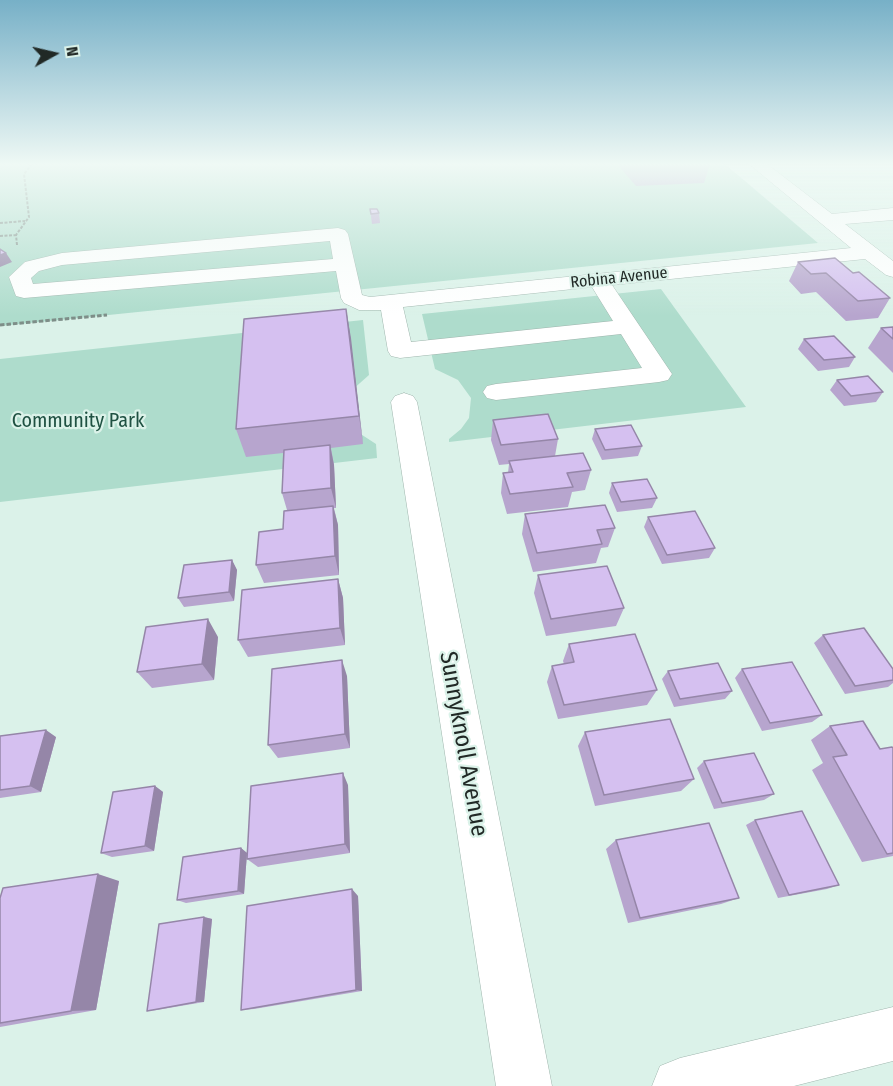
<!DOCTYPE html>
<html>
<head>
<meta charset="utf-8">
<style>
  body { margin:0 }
  #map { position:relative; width:893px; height:1086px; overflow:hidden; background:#dbf2e9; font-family:"Fira Sans Condensed",sans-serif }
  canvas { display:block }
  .north { position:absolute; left:24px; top:24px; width:60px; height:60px; -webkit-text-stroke:4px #dbf2e9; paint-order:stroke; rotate:82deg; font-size:16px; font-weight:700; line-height:24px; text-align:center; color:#212926 }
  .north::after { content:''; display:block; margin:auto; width:21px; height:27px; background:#212926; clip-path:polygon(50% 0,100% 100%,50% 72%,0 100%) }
</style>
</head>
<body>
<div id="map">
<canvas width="893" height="1086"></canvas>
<div class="north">N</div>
</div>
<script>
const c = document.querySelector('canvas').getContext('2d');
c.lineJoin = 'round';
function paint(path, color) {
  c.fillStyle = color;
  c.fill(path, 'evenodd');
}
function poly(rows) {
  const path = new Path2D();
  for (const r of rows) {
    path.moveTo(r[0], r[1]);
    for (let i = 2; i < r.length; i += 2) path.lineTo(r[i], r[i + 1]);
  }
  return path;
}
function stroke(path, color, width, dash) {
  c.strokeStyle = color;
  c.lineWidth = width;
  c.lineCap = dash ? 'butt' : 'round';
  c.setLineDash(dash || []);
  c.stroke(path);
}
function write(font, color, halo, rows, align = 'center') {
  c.font = font + ' "Fira Sans Condensed",sans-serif';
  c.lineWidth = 4.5;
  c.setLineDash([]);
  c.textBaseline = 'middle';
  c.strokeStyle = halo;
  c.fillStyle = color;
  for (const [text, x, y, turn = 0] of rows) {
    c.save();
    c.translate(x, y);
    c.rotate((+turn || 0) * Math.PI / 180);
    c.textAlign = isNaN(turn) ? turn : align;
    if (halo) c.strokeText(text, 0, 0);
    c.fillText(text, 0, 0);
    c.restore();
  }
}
paint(poly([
  [0,164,725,164,818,243,0,326],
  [661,289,746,407,449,442,449,439,461,429,469,418,471,398,458,380,435,369,422,314],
  [363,320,369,375,351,391,353,429,376,444,377,458,0,502,0,359]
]), '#aedccc');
const minor = poly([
  [749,164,767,164,832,214,893,208,893,220,845,224,893,261,893,277,886,275,865,259,612,285,672,374,668,380,659,382,496,400,487,398,483,392,487,386,496,384,642,368,621,334,400,358,391,356,388,351,381,310,359,310,344,303,341,298,336,271,24,298,16,296,9,277,25,262,62,253,338,228,345,230,348,234,362,295,370,297,851,248,749,164],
  [330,241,333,259,33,284,31,278,39,271,62,265,330,241],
  [592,287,613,321,411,342,403,307,592,287],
  [404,393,413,396,417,402,552,1086,496,1086,391,402,395,396,404,393],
  [893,1007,893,1061,794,1086,652,1086,660,1066,680,1058,893,1007]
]);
stroke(minor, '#9fb5ad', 1);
stroke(poly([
  [0,223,25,221],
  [0,236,16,235],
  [17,245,16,235,29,217,24,174,32,164]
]), '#7e8e88', 2, [3, 1.5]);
stroke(poly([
  [0,325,107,315]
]), '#7e8e88', 3, [4.5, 2]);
paint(minor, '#fff');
paint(poly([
  [617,164,710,164,704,183,636,186],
  [370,209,379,213,380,223,372,224],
  [798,262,853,273,890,298,878,318,846,321,816,292,801,294,789,281],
  [346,309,363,444,331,448,334,465,336,508,334,508,338,525,339,575,264,583,256,565,283,529,287,510,282,493,283,453,246,457,236,429],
  [893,327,893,373,868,348,881,328],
  [804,339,855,357,849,367,818,371,798,349],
  [837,380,883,392,876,402,844,406,830,390],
  [493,420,558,439,555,456,591,470,585,490,572,492,568,507,507,514,501,493,503,473,508,473,509,464,499,465,491,440],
  [595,429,642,446,638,456,602,460,592,439],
  [612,483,657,498,652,508,617,512,609,493],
  [525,514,615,528,608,547,601,548,596,563,533,572,522,534],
  [648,517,715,548,709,558,662,564,644,527],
  [232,560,237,570,234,601,184,607,178,598],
  [538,575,624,608,616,626,546,636,534,593],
  [338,579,343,598,345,645,248,657,238,640],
  [823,635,893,669,893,683,888,687,845,694,814,643],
  [218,637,214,680,152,688,137,672],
  [569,644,657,690,647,705,558,719,547,682,552,666,564,664,563,661],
  [742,669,822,715,812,722,762,731,735,678],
  [668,671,732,691,725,699,674,707,662,679],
  [347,676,350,748,278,758,268,745],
  [830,726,880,749,893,748,893,856,862,862,812,770,823,763,811,740],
  [585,732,694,779,681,791,595,806,578,746],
  [0,736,56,737,41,792,0,798],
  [704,761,774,794,764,800,714,809,697,768],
  [348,785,350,853,258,867,247,859],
  [155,786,163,792,154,851,112,857,101,853],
  [755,820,839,885,827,889,778,898,746,825],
  [616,840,739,898,721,904,628,923,606,849],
  [241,848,247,853,244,894,186,903,177,900],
  [119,881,96,1010,0,1027,0,898],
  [358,896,362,991,254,1009,241,1010],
  [204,917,212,919,204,1002,157,1010,147,1011]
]), '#b7a5ce');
paint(poly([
  [6,253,12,262,0,267,0,255],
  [346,309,351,338,363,444,359,416],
  [330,445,334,465,336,508,331,488],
  [333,506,338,525,339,575,335,556],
  [232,560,237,570,234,601,229,592],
  [338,579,343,598,345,645,340,628],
  [208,619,218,637,214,680,202,664],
  [342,660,347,676,350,748,345,734],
  [46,730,56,737,41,792,30,786],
  [343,773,348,785,350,853,345,844],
  [155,786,163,792,154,851,145,846],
  [241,848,247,853,244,894,238,891],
  [98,874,119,881,96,1010,71,1011],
  [352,889,358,896,362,991,356,990],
  [204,917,212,919,204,1002,196,1002]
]), '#9586a8');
const building = poly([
  [370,209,377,209,379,213,371,214,370,209],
  [0,249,6,253,0,255,0,249],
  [835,258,853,273,859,272,890,298,858,301,826,273,811,274,798,262,835,258],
  [346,309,359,416,236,429,244,319,346,309],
  [893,327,893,339,881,328,893,327],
  [834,336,855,357,824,360,804,339,834,336],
  [868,376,883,392,851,396,837,380,868,376],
  [548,414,558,439,501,445,493,420,548,414],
  [631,425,642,446,605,450,595,429,631,425],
  [330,445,331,488,282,493,284,450,330,445],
  [583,453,591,470,567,473,573,487,510,494,503,473,513,472,509,461,583,453],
  [647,479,657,498,621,502,612,483,647,479],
  [605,505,615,528,597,530,602,544,537,553,525,514,605,505],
  [333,506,335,556,256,565,259,532,283,529,284,511,333,506],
  [695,511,715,548,667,555,648,517,695,511],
  [232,560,229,592,178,598,184,565,232,560],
  [607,566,624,608,551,619,538,575,607,566],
  [338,579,340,628,238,640,242,590,338,579],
  [208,619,202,664,137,672,146,627,208,619],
  [864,628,893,669,893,680,855,686,823,635,864,628],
  [635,634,657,690,564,705,552,666,574,662,569,644,635,634],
  [342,660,345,734,268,745,272,669,342,660],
  [792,662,822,715,770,723,742,669,792,662],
  [718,663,732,691,680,699,668,671,718,663],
  [670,719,694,779,604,795,585,732,670,719],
  [863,721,880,749,892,747,893,748,893,853,887,854,833,757,847,755,830,726,863,721],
  [46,730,30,786,0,790,0,736,46,730],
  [754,753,774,794,722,803,704,761,754,753],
  [343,773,345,844,247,859,251,786,343,773],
  [155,786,145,846,101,853,113,792,155,786],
  [802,811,839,885,789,895,755,820,802,811],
  [709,823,739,898,640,918,616,840,709,823],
  [241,848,238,891,177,900,183,857,241,848],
  [98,874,71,1011,0,1023,0,898,3,888,98,874],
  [352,889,356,990,241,1010,247,906,352,889],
  [204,917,196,1002,147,1011,159,924,204,917]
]);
paint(building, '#d5c0f0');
stroke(building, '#9586a8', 1.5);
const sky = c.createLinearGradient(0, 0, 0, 316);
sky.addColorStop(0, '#77b0c7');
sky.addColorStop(0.52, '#eff9f5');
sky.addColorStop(1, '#eff9f500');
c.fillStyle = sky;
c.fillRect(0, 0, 893, 316);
write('16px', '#212926', '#dbf2e9', [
  ["Robina Avenue",619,278,-6]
]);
write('20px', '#1f5142', '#dbf2e9', [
  ["Community Park",78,421]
]);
write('24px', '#212926', '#dbf2e9', [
  ["Sunnyknoll Avenue",463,744,80]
]);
</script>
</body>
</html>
